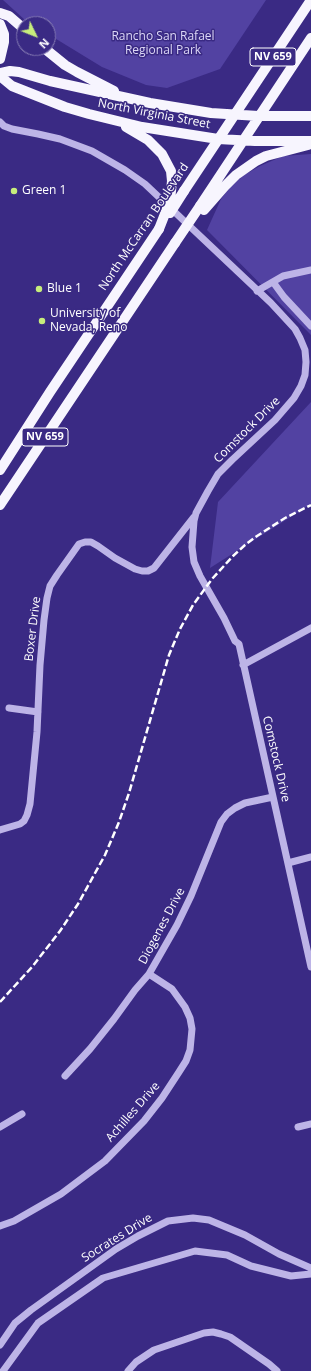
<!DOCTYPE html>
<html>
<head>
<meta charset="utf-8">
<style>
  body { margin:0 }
  #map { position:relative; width:311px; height:1371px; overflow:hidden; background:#3a2a84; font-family:"Open Sans",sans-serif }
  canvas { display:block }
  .north { position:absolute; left:16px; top:16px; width:40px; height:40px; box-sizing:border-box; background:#3a2a84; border:1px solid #897fb5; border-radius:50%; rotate:133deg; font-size:11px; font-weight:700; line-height:16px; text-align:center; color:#fff }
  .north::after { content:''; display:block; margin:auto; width:14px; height:18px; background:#c7ed7c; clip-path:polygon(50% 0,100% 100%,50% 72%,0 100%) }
</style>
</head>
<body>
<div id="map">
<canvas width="311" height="1371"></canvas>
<div class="north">N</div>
</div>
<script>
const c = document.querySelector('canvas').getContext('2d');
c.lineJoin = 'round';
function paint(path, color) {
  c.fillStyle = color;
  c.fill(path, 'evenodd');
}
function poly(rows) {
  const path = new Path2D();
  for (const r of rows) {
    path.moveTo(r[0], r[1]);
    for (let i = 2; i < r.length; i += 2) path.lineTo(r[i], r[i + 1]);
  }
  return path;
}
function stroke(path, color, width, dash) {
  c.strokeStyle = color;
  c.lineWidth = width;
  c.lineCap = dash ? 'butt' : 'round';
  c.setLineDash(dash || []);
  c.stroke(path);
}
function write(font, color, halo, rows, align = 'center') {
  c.font = font + ' "Open Sans",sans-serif';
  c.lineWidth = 3;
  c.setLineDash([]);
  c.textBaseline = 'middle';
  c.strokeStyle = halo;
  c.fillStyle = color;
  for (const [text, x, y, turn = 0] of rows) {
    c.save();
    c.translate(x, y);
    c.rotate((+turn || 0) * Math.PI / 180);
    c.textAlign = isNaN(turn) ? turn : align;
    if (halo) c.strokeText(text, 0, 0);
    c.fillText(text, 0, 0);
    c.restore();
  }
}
paint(poly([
  [3,0,266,0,220,69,167,88,146,85,102,67,48,34,48,24,33,24,25,20],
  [311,154,311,335,207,230,221,199,231,186,244,175,260,166,283,156],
  [311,402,311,504,210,568,218,502]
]), '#5242a2');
stroke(poly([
  [0,122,4,126,12,129,38,134,60,139,92,151,125,170,145,184,271,303,295,329,300,338,305,350,306,362,305,375,301,386,294,398,275,420,232,460,218,474,208,491,196,513,194,521,192,547,194,562,200,576,224,618,235,641,239,644,311,967],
  [273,282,284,297,311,326],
  [257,291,283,276,311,270],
  [243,665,311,628],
  [9,708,38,712],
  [0,830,20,824,24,821,27,815,30,804,37,732,40,665,44,620,47,598,50,586,57,575,79,544,85,542,91,542,98,546,115,558,135,569,142,571,148,571,154,568,194,517],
  [288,863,311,857],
  [65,1076,90,1049,114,1019,135,990,149,974,177,925,191,896,221,822,227,814,235,808,245,803,273,797],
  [0,1127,22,1114],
  [298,1127,311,1124],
  [0,1226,14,1221,61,1194,105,1161,144,1121,162,1098,179,1072,186,1061,190,1050,192,1029,190,1018,185,1007,172,989,149,974],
  [0,1345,15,1323,31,1310,116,1249,138,1236,168,1221,193,1218,209,1220,245,1235,279,1254,311,1268],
  [3,1371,38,1323,103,1278,195,1251,227,1255,251,1266,291,1276,311,1274],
  [128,1371,136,1362,154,1350,204,1333,213,1332,221,1334,230,1337,269,1364,277,1371]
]), '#bdb4e7', 7);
stroke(poly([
  [0,13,9,16,24,29],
  [0,24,4,34,4,42,0,59],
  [44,48,65,65,77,72,114,91],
  [0,73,10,71,19,72,50,81,150,103,211,113,258,116,311,116],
  [0,76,12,86,65,107,89,114,142,127,218,139,255,141,311,141],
  [126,127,148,140,162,154,171,171,172,181],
  [184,191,311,0],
  [200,206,311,38],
  [204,210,225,186,236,175,256,161,266,156,308,145],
  [0,470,50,392,159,229],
  [0,505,175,243]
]), '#f7f5fe', 10);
stroke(poly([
  [0,1002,32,967,60,931,78,904,105,855,119,822,129,793,169,655,180,629,193,605,212,579,233,556,245,545,257,536,285,518,311,505]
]), '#fff', 2.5, [7, 3]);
stroke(poly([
  [170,213,184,191],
  [159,229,170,201,172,181],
  [175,243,200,206]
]), '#f7f5fe', 10);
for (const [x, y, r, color] of [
  [14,191,4,"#c7ed7c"],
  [39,289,4,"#c7ed7c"],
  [42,321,4,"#c7ed7c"]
]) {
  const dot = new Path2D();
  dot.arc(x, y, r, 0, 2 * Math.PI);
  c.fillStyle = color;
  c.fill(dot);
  stroke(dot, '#3a2a84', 1.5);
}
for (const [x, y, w] of [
  [273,57,46],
  [45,437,46]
]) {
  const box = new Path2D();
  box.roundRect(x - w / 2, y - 9, w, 18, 3);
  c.fillStyle = '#3a2a84';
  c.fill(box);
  stroke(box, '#fff', 1);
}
write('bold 11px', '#fff', null, [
  ["NV 659",273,57],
  ["NV 659",45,437]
]);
write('12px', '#dcd7f6', '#3a2a84', [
  ["Rancho San Rafael",163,37],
  ["Regional Park",163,51]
]);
write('12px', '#fff', '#3a2a84', [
  ["North Virginia Street",154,114,11],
  ["North McCarran Boulevard",144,227,-56],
  ["Comstock Drive",247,430,-45],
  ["Boxer Drive",33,629,-83],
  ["Comstock Drive",276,759,77],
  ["Diogenes Drive",162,926,-62],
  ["Achilles Drive",133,1112,-49],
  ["Socrates Drive",117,1238,-32]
]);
write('12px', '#fff', '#3a2a84', [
  ["Green 1",22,191],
  ["Blue 1",47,289],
  ["University of",50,314],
  ["Nevada, Reno",50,328]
], 'left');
</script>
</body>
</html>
